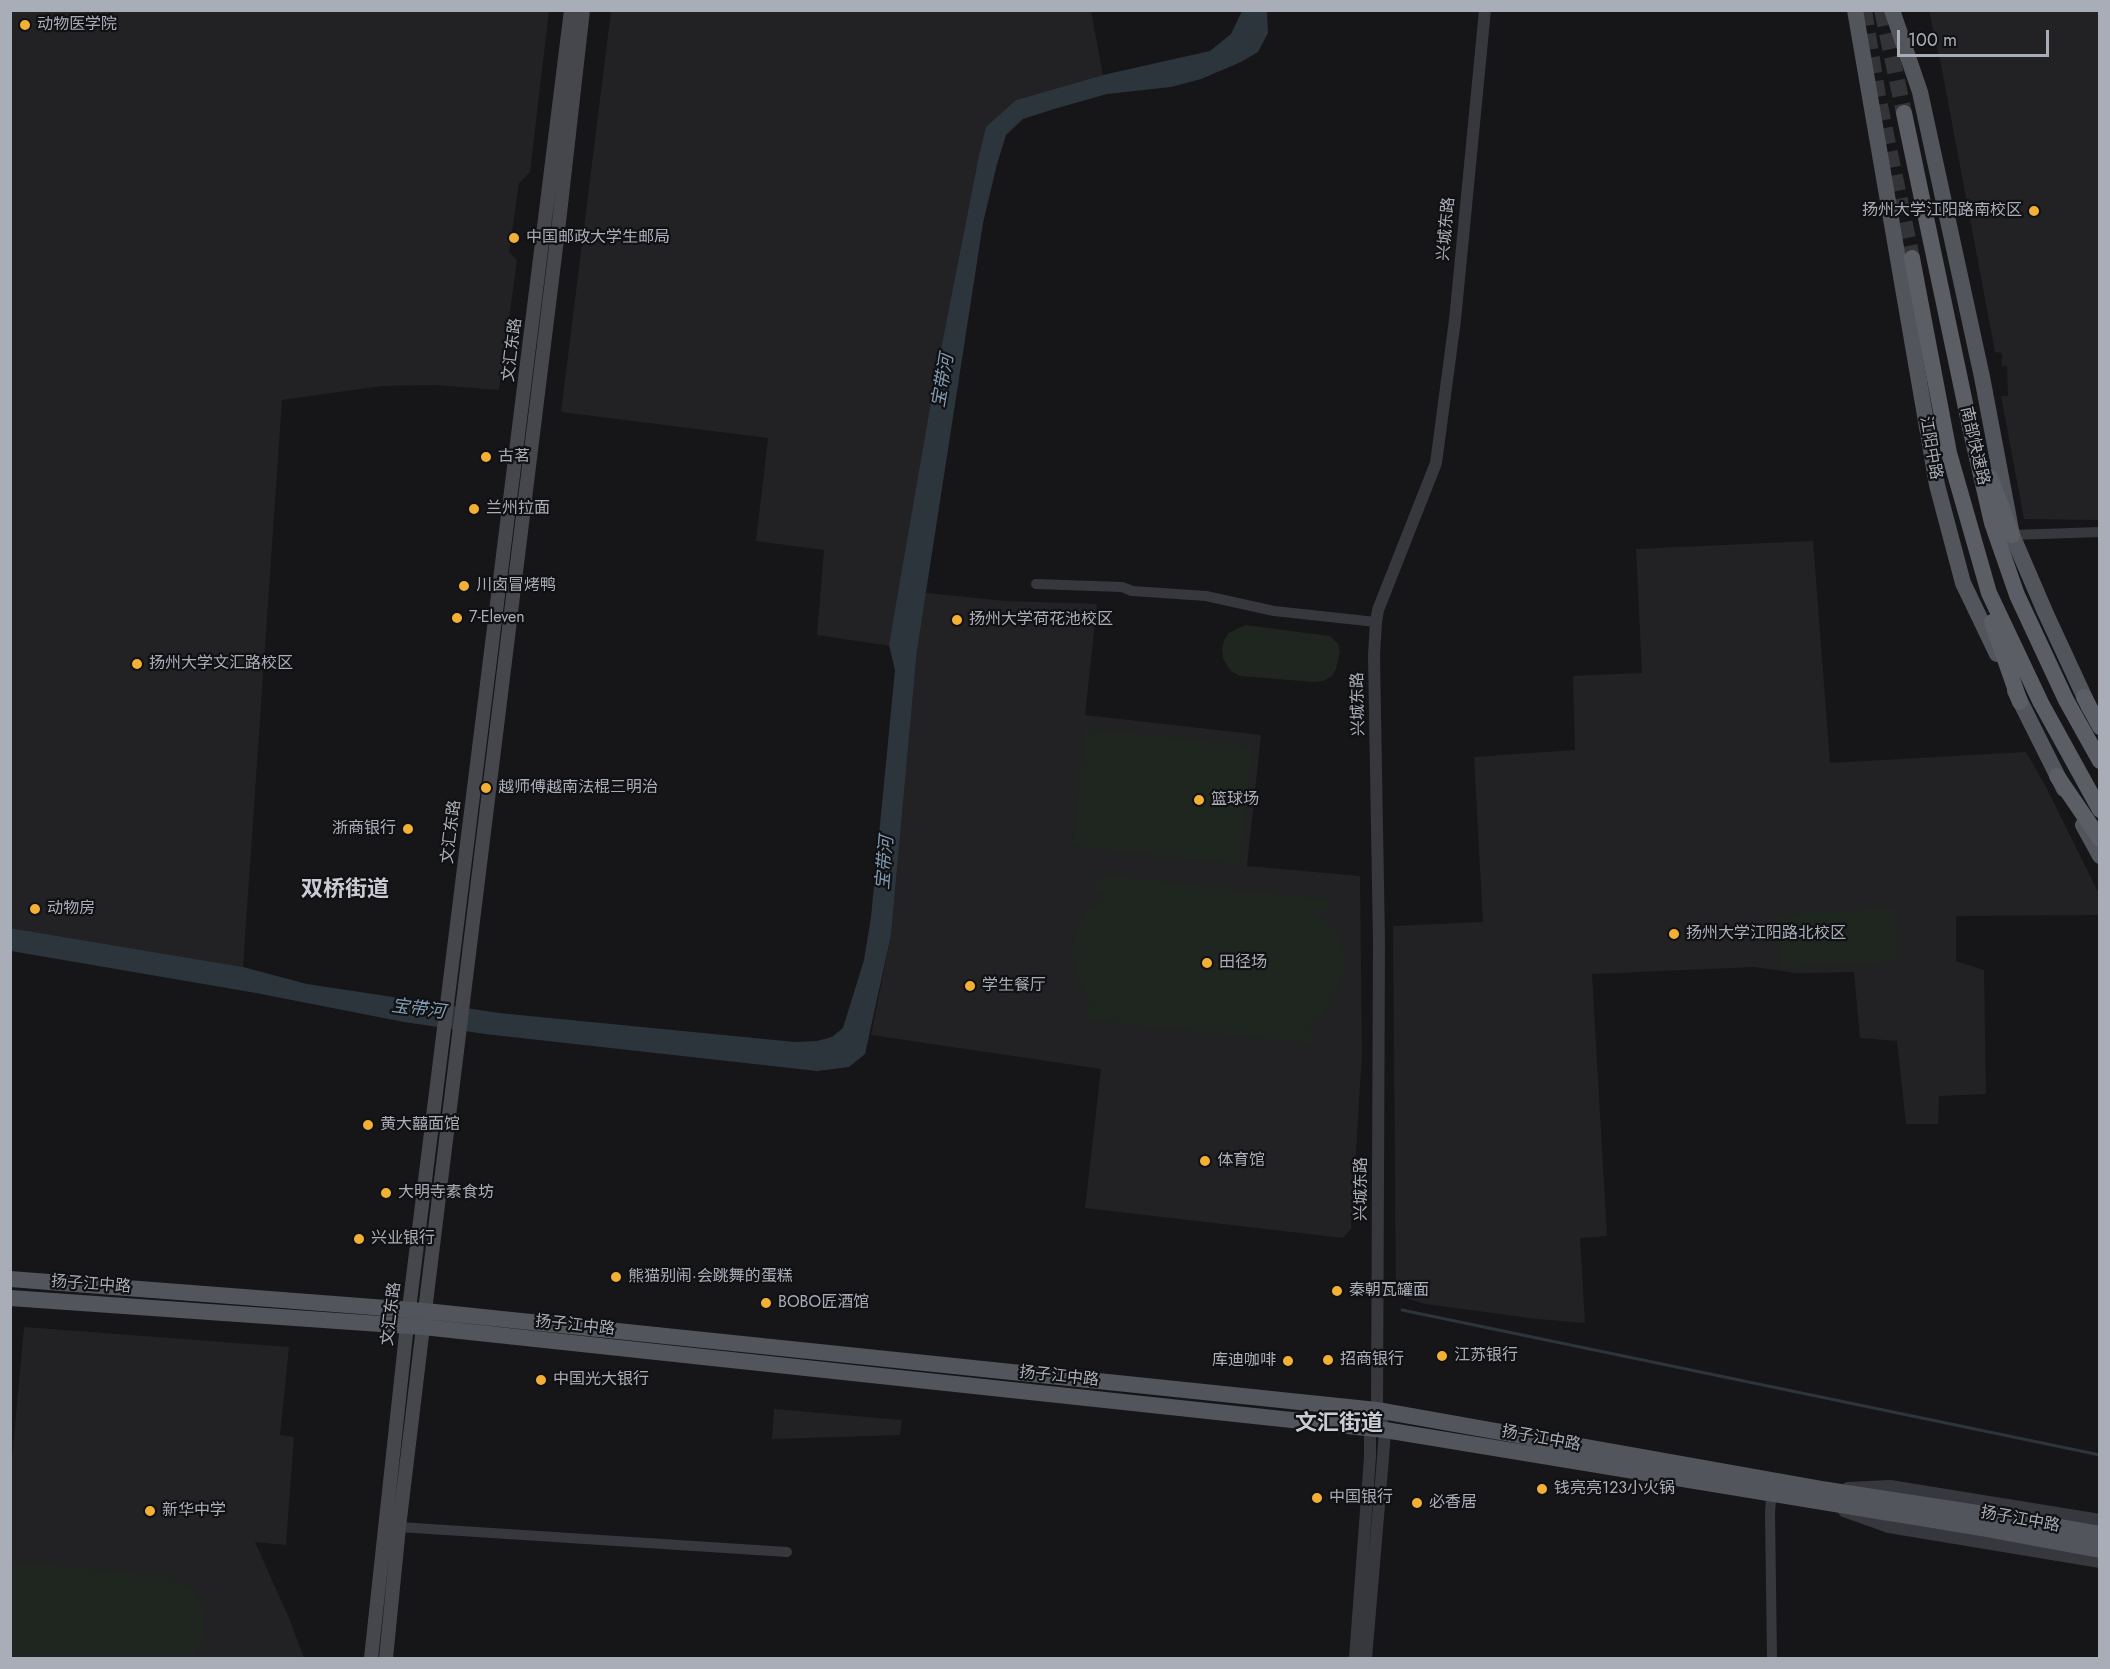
<!DOCTYPE html>
<html>
<head>
<meta charset="utf-8">
<style>
  body { margin:0 }
  #map { position:relative; width:2110px; height:1669px; overflow:hidden; background:#161618; font-family:Jost,sans-serif }
  canvas { display:block }
  .frame { position:absolute; inset:0; border:12px solid #a8adb8; pointer-events:none }
  .scale { position:absolute; left:1897px; top:30px; width:152px; height:27px; box-sizing:border-box; border:3px solid #a8adb8; border-top:0; padding-left:8px; font-size:18px; line-height:21px; white-space:nowrap; color:#a8adb8; -webkit-text-stroke:4px #111113; paint-order:stroke }
</style>
</head>
<body>
<div id="map">
<canvas width="2110" height="1669"></canvas>
<div class="frame"></div>
<div class="scale">100 m</div>
</div>
<script>
const c = document.querySelector('canvas').getContext('2d');
c.lineJoin = 'round';
function paint(path, color) {
  c.fillStyle = color;
  c.fill(path, 'evenodd');
}
function poly(rows) {
  const path = new Path2D();
  for (const r of rows) {
    path.moveTo(r[0], r[1]);
    for (let i = 2; i < r.length; i += 2) path.lineTo(r[i], r[i + 1]);
  }
  return path;
}
function stroke(path, color, width, dash) {
  c.strokeStyle = color;
  c.lineWidth = width;
  c.lineCap = dash ? 'butt' : 'round';
  c.setLineDash(dash || []);
  c.stroke(path);
}
function write(font, color, halo, rows, align = 'center') {
  c.font = font + ' Jost,"Noto Sans SC",sans-serif';
  c.lineWidth = 4.5;
  c.setLineDash([]);
  c.textBaseline = 'middle';
  c.strokeStyle = halo;
  c.fillStyle = color;
  for (const [text, x, y, turn = 0] of rows) {
    c.save();
    c.translate(x, y);
    c.rotate((+turn || 0) * Math.PI / 180);
    c.textAlign = isNaN(turn) ? turn : align;
    if (halo) c.strokeText(text, 0, 0);
    c.fillText(text, 0, 0);
    c.restore();
  }
}
paint(poly([
  [981,10,1091,11,1103,75,1016,100,978,160,933,390,900,588,927,593,1005,601,1097,604,1085,715,1261,735,1247,866,1360,876,1362,1055,1351,1229,1343,1238,1085,1208,1101,1069,871,1035,891,935,917,650,817,635,824,550,756,541,768,438,561,412,611,11],
  [10,11,549,11,530,172,519,183,509,252,517,260,499,390,436,385,382,386,282,400,243,967,11,928],
  [1929,11,2099,11,2099,520,2024,519,2001,396,2008,396,2007,366,2002,366,2002,353,1995,352,1942,70],
  [1813,541,1830,763,2026,752,2045,785,2100,896,2099,915,1956,916,1956,961,1984,970,1986,1094,1939,1096,1938,1124,1906,1124,1897,1041,1860,1038,1854,972,1796,973,1754,967,1592,974,1607,1236,1580,1238,1585,1323,1537,1319,1425,1304,1396,1295,1393,926,1483,922,1474,757,1575,750,1573,676,1642,673,1636,549],
  [24,1327,289,1347,280,1435,294,1437,286,1545,255,1542,289,1618,304,1658,11,1658,10,1480],
  [774,1409,902,1420,900,1435,772,1439]
]), '#222225');
paint(poly([
  [1245,625,1330,636,1338,644,1340,651,1336,669,1332,676,1323,681,1314,682,1240,676,1232,672,1227,666,1223,658,1222,649,1224,640,1229,633],
  [1085,728,1253,746,1240,865,1072,846],
  [1098,874,1329,899,1328,911,1316,911,1336,932,1343,949,1345,967,1340,985,1332,1002,1321,1016,1307,1028,1315,1029,1313,1044,1086,1020,1087,1005,1096,1006,1087,998,1076,978,1072,955,1072,945,1074,936,1084,914,1106,894,1095,892],
  [1895,908,1898,962,1779,968,1777,914],
  [14,1561,175,1577,194,1591,200,1600,204,1612,204,1629,202,1639,192,1658,11,1658,10,1562]
]), '#1e261f');
paint(poly([
  [1242,11,1267,11,1268,33,1258,52,1241,62,1201,79,1171,87,1107,94,1054,109,1023,119,1006,135,997,164,983,223,917,650,891,935,865,1054,849,1067,817,1071,485,1034,404,1022,256,993,11,951,10,928,243,967,307,984,499,1013,795,1042,817,1041,832,1037,843,1028,864,960,871,917,895,670,889,645,933,390,978,160,986,127,1016,100,1103,75,1210,51,1231,34]
]), '#2c353c');
stroke(poly([
  [1402,1310,2100,1455]
]), '#2c353c', 3);
stroke(poly([
  [1864,10,1878,96,1912,258],
  [1882,10,1904,113]
]), '#333438', 16, [16, 8]);
stroke(poly([
  [2012,535,2100,532],
  [1036,584,1122,587,1132,591,1206,596,1274,611,1376,622],
  [1772,1488,1770,1512,1772,1658],
  [399,1527,787,1552]
]), '#37383d', 10);
stroke(poly([
  [1848,1488,1890,1486,2100,1520],
  [1844,1511,1889,1527,2100,1562],
  [1355,1658,1370,1457,1370,1428,1377,1410,1379,942,1374,655,1376,622,1378,610,1436,463,1455,320,1485,10],
  [1366,1658,1383,1458,1385,1430,1382,1422]
]), '#37383d', 12);
stroke(poly([
  [371,1658,407,1325,571,10],
  [386,1658,399,1527,423,1327,558,231,583,10]
]), '#45474d', 14);
stroke(poly([
  [1855,10,1937,485,1963,583,1997,654],
  [1892,10,1920,92,1982,377,2012,535,2046,614,2090,709],
  [2015,691,2064,789],
  [2083,825,2100,856],
  [10,1279,425,1311,1377,1410,1821,1489,1984,1514,2100,1534],
  [10,1298,423,1327,1385,1430,1987,1529,2100,1550]
]), '#53555c', 16);
stroke(poly([
  [1904,113,1970,427,1992,523,2017,595,2066,700,2100,761],
  [1912,258,1949,453,1989,593,2041,703,2100,810],
  [1990,477,2012,535],
  [1992,622,2020,702],
  [2084,697,2100,727],
  [2057,776,2100,839]
]), '#5b5e65', 16);
for (const [x, y, r, color] of [
  [25,25,6,"#f2b134"],
  [2034,211,6,"#f2b134"],
  [514,238,6,"#f2b134"],
  [486,457,6,"#f2b134"],
  [474,509,6,"#f2b134"],
  [464,586,6,"#f2b134"],
  [457,618,6,"#f2b134"],
  [957,620,6,"#f2b134"],
  [137,664,6,"#f2b134"],
  [486,788,6,"#f2b134"],
  [1199,800,6,"#f2b134"],
  [408,829,6,"#f2b134"],
  [35,909,6,"#f2b134"],
  [1674,934,6,"#f2b134"],
  [1207,963,6,"#f2b134"],
  [970,986,6,"#f2b134"],
  [368,1125,6,"#f2b134"],
  [1205,1161,6,"#f2b134"],
  [386,1193,6,"#f2b134"],
  [359,1239,6,"#f2b134"],
  [616,1277,6,"#f2b134"],
  [1337,1291,6,"#f2b134"],
  [766,1303,6,"#f2b134"],
  [1442,1356,6,"#f2b134"],
  [1328,1360,6,"#f2b134"],
  [1288,1361,6,"#f2b134"],
  [541,1380,6,"#f2b134"],
  [1542,1489,6,"#f2b134"],
  [1317,1498,6,"#f2b134"],
  [1417,1503,6,"#f2b134"],
  [150,1511,6,"#f2b134"]
]) {
  const dot = new Path2D();
  dot.arc(x, y, r, 0, 2 * Math.PI);
  c.fillStyle = color;
  c.fill(dot);
  stroke(dot, '#111113', 2);
}
write('16px', '#a8adb8', '#111113', [
  ["动物医学院",37,25],
  ["扬州大学江阳路南校区",2022,211,"right"],
  ["中国邮政大学生邮局",526,238],
  ["古茗",498,457],
  ["兰州拉面",486,509],
  ["川卤冒烤鸭",476,586],
  ["7-Eleven",469,618],
  ["扬州大学荷花池校区",969,620],
  ["扬州大学文汇路校区",149,664],
  ["越师傅越南法棍三明治",498,788],
  ["篮球场",1211,800],
  ["浙商银行",396,829,"right"],
  ["动物房",47,909],
  ["扬州大学江阳路北校区",1686,934],
  ["田径场",1219,963],
  ["学生餐厅",982,986],
  ["黄大囍面馆",380,1125],
  ["体育馆",1217,1161],
  ["大明寺素食坊",398,1193],
  ["兴业银行",371,1239],
  ["熊猫别闹·会跳舞的蛋糕",628,1277],
  ["秦朝瓦罐面",1349,1291],
  ["BOBO匠酒馆",778,1303],
  ["江苏银行",1454,1356],
  ["招商银行",1340,1360],
  ["库迪咖啡",1276,1361,"right"],
  ["中国光大银行",553,1380],
  ["钱亮亮123小火锅",1554,1489],
  ["中国银行",1329,1498],
  ["必香居",1429,1503],
  ["新华中学",162,1511]
], 'left');
write('16px', '#a8adb8', '#111113', [
  ["兴城东路",1447,229,-85],
  ["文汇东路",513,350,-83],
  ["南部快速路",1974,446,77],
  ["江阳中路",1930,448,80],
  ["兴城东路",1359,704,-91],
  ["文汇东路",452,832,-83],
  ["兴城东路",1362,1189,-90],
  ["扬子江中路",91,1285,4],
  ["文汇东路",392,1314,-83],
  ["扬子江中路",575,1326,6],
  ["扬子江中路",1059,1377,6],
  ["扬子江中路",1541,1439,10],
  ["扬子江中路",2020,1520,10]
]);
write('italic 18px', '#7f9bb3', '#111113', [
  ["宝带河",944,381,-80],
  ["宝带河",886,863,-85],
  ["宝带河",418,1010,7]
]);
write('bold 22px', '#c9ccd4', '#111113', [
  ["双桥街道",345,891],
  ["文汇街道",1339,1425]
]);
</script>
</body>
</html>
